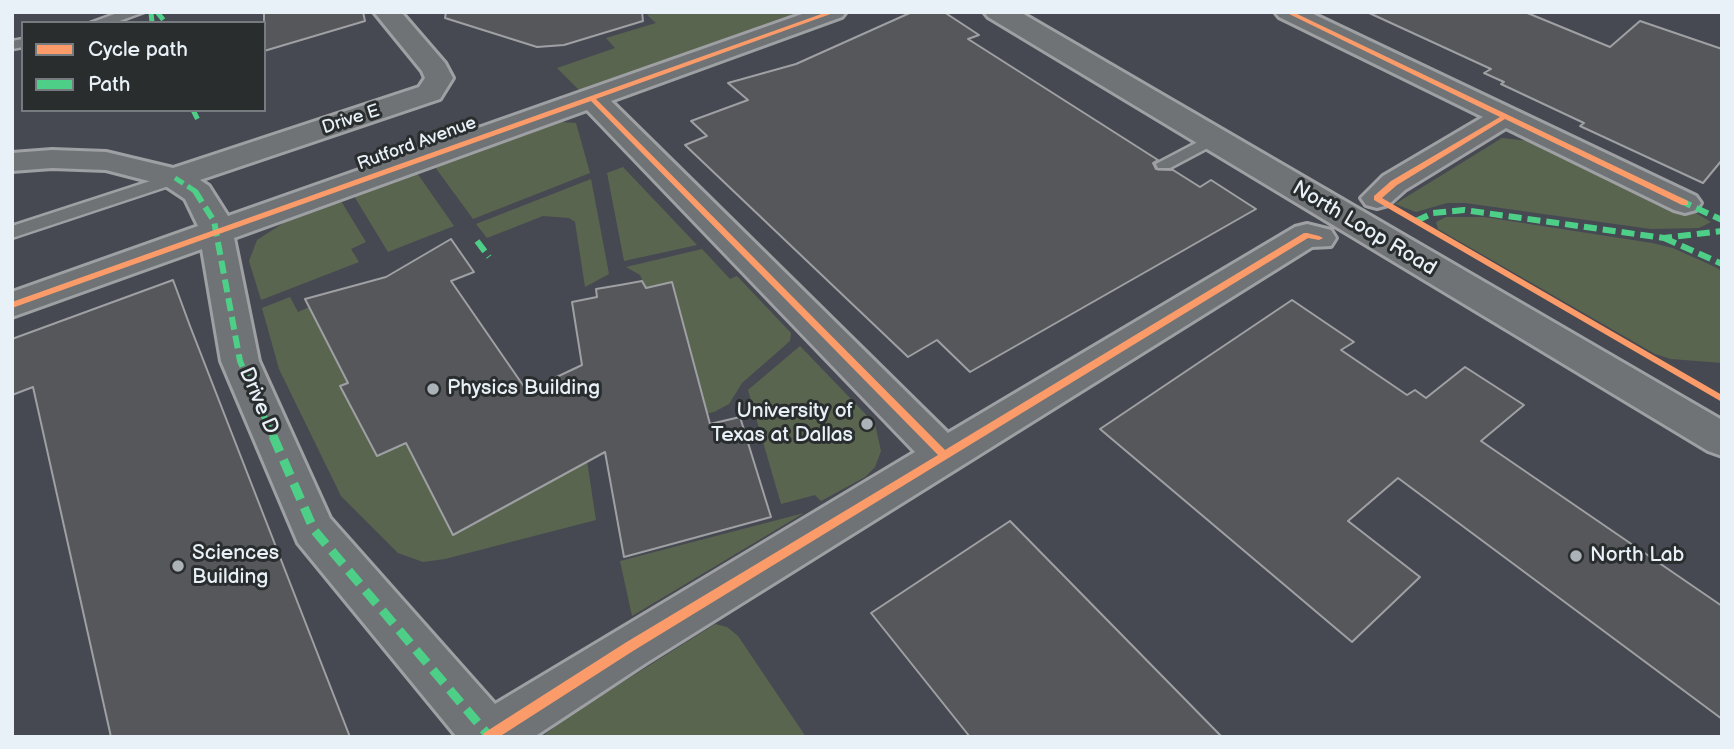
<!DOCTYPE html>
<html>
<head>
<meta charset="utf-8">
<style>
  body { margin:0 }
  #map { position:relative; width:1734px; height:749px; overflow:hidden; background:#3d3f42; font-family:"Balsamiq Sans",sans-serif }
  canvas { display:block }
  .frame { position:absolute; inset:0; border:14px solid #e8f1f8; pointer-events:none }
  .legend { position:absolute; left:21px; top:21px; width:245px; height:91px; box-sizing:border-box; background:#2a2d2e; border:2px solid #767b7f; margin:0; padding:9px 12px; list-style:none; font-size:21px; color:#e8f1f8 }
  .legend li { display:flex; align-items:center; gap:14px; height:35px }
  .legend b { width:35px; border:2px solid #767b7f }
</style>
</head>
<body>
<div id="map">
<canvas width="1734" height="749"></canvas>
<div class="frame"></div>
<ul class="legend">
<li><b style="height:9px;background:#fa9b69"></b>Cycle path</li>
<li><b style="height:9px;background:#4dcf88"></b>Path</li>
</ul>
</div>
<script>
const c = document.querySelector('canvas').getContext('2d');
c.lineJoin = 'round';
function paint(path, color) {
  c.fillStyle = color;
  c.fill(path, 'evenodd');
}
function poly(rows) {
  const path = new Path2D();
  for (const r of rows) {
    path.moveTo(r[0], r[1]);
    for (let i = 2; i < r.length; i += 2) path.lineTo(r[i], r[i + 1]);
  }
  return path;
}
function stroke(path, color, width, dash) {
  c.strokeStyle = color;
  c.lineWidth = width;
  c.lineCap = dash ? 'butt' : 'round';
  c.setLineDash(dash || []);
  c.stroke(path);
}
function write(font, color, halo, rows, align = 'center') {
  c.font = font + ' "Balsamiq Sans",sans-serif';
  c.lineWidth = 6;
  c.setLineDash([]);
  c.textBaseline = 'middle';
  c.strokeStyle = halo;
  c.fillStyle = color;
  for (const [text, x, y, turn = 0] of rows) {
    c.save();
    c.translate(x, y);
    c.rotate((+turn || 0) * Math.PI / 180);
    c.textAlign = isNaN(turn) ? turn : align;
    if (halo) c.strokeText(text, 0, 0);
    c.fillText(text, 0, 0);
    c.restore();
  }
}
paint(poly([
  [12,12,1722,12,1722,737,12,737],
  [23,23,264,23,264,110,23,110]
]), '#464951');
paint(poly([
  [654,12,806,12,580,91,557,68,615,48,606,38,656,23,647,15],
  [560,122,576,123,590,173,473,219,435,167],
  [1502,138,1537,142,1684,206,1711,222,1699,228,1651,229,1465,203,1447,203,1416,212,1395,204],
  [623,167,697,245,624,261,607,173],
  [417,173,454,226,388,252,354,196],
  [591,179,609,274,585,287,575,222,569,218,543,216,487,238,476,224],
  [341,201,366,242,351,249,359,262,261,300,249,261,257,240,288,220],
  [1446,217,1484,217,1652,243,1673,248,1715,267,1722,271,1722,363,1671,359,1655,354,1438,229,1436,222],
  [702,249,730,279,737,276,791,333,790,341,742,383,729,404,714,412,620,434,704,402,672,283,646,288,640,275,626,267],
  [290,297,298,312,309,307,348,383,340,387,377,456,406,443,453,534,587,461,596,520,445,559,423,562,398,553,341,496,279,369,262,308],
  [800,346,875,424,881,451,875,467,865,477,821,501,815,495,781,504,748,390],
  [804,513,632,616,620,561],
  [715,624,727,627,738,636,806,737,542,737,566,718]
]), '#5a6550');
const building = poly([
  [264,12,363,12,365,21,264,51,264,12],
  [446,12,642,12,643,21,564,45,537,47,445,18,446,12],
  [912,12,944,12,979,35,968,39,1158,160,1153,163,1156,169,1173,170,1200,187,1211,180,1256,209,970,372,937,340,908,357,685,145,707,136,691,121,748,100,728,83,796,64,912,12],
  [1367,12,1525,12,1610,47,1640,21,1722,49,1722,160,1703,183,1580,126,1584,123,1501,84,1504,82,1484,73,1491,69,1367,12],
  [451,239,474,272,451,281,527,391,582,365,572,302,597,297,596,289,620,285,642,281,646,288,672,282,710,424,740,417,771,517,624,557,605,452,453,535,406,443,377,456,340,386,348,383,305,299,386,277,451,239],
  [173,280,190,326,350,737,111,737,33,387,12,395,12,339,173,280],
  [1292,300,1354,342,1341,350,1407,395,1415,390,1426,398,1465,367,1524,405,1481,441,1722,606,1722,719,1398,478,1348,521,1420,577,1352,642,1100,429,1292,300],
  [1010,521,1222,737,970,737,871,613,1010,521]
]);
paint(building, '#55575b');
stroke(building, '#9ea0a3', 2);
const lane = poly([
  [120,12,144,12,114,23,90,23,120,12],
  [23,39,23,47,12,49,12,41,23,39],
  [1213,134,1221,139,1219,142,1170,168,1158,168,1156,164,1213,134],
  [175,173,184,178,181,182,12,238,12,226,175,173]
]);
const street = poly([
  [374,12,401,12,445,63,453,78,440,99,200,180,209,186,228,216,808,12,846,12,842,17,611,101,948,433,1295,227,1307,224,1331,230,1336,238,1331,246,1312,247,646,663,534,737,457,737,298,543,221,361,202,249,12,317,12,292,198,226,185,199,164,185,106,170,52,168,12,171,12,153,52,150,106,152,173,168,419,87,425,78,422,71,374,12],
  [587,110,915,452,495,704,330,518,259,361,234,238,587,110],
  [984,12,1020,12,1722,420,1722,456,1708,451,988,17,984,12],
  [1275,12,1309,12,1696,196,1701,203,1696,210,1685,213,1674,210,1506,128,1405,190,1388,205,1377,208,1366,205,1361,198,1383,176,1483,117,1279,17,1275,12]
]);
stroke(lane, '#9ea0a3', 5);
stroke(street, '#9ea0a3', 6);
paint(lane, '#6f7376');
paint(street, '#6f7376');
stroke(poly([
  [151,12,152,23],
  [157,12,165,22],
  [193,110,198,120],
  [175,178,198,193]
]), '#4dcf88', 5, [10, 5]);
stroke(poly([
  [195,191,214,221,240,361,273,437],
  [1679,200,1722,220],
  [1416,221,1433,213,1464,210,1664,238,1722,231],
  [1664,238,1722,264],
  [477,241,489,257]
]), '#4dcf88', 6, [13, 6]);
stroke(poly([
  [273,436,314,530,489,736]
]), '#4dcf88', 9, [17, 9]);
paint(poly([
  [827,12,836,12,596,99,945,450,1304,233,1307,233,1319,236,1323,238,1319,240,1308,238,633,651,499,737,482,737,484,733,625,643,938,455,591,101,12,308,12,302,827,12],
  [1285,12,1293,12,1688,201,1688,205,1682,205,1505,119,1397,185,1382,198,1722,395,1722,402,1374,200,1374,196,1391,181,1500,117,1285,12]
]), '#fa9b69');
for (const [x, y, r, color] of [
  [433,389,7,"#acb3b8"],
  [867,424,7,"#acb3b8"],
  [1576,556,7,"#acb3b8"],
  [178,566,7,"#acb3b8"]
]) {
  const dot = new Path2D();
  dot.arc(x, y, r, 0, 2 * Math.PI);
  c.fillStyle = color;
  c.fill(dot);
  stroke(dot, '#2a2d2e', 2.5);
}
write('18px', '#e8f1f8', '#2a2d2e', [
  ["Drive E",351,120,-18],
  ["Rutford Avenue",417,144,-20]
]);
write('21px', '#e8f1f8', '#2a2d2e', [
  ["North Loop Road",1364,229,31],
  ["Drive D",258,401,67]
]);
write('21px', '#e8f1f8', '#2a2d2e', [
  ["Physics Building",447,389],
  ["University of",853,412,"right"],
  ["Texas at Dallas",853,436,"right"],
  ["Sciences",192,554],
  ["Building",192,578],
  ["North Lab",1590,556]
], 'left');
</script>
</body>
</html>
